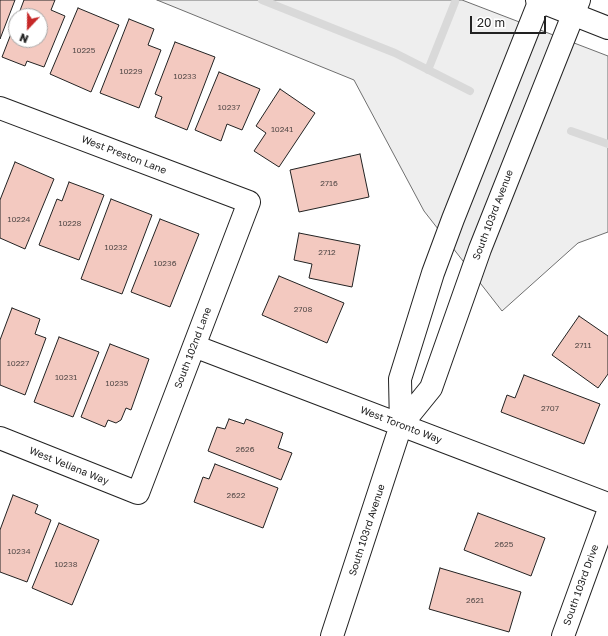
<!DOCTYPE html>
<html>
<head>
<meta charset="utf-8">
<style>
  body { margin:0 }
  #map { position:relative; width:608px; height:636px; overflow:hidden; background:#fff; font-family:"Golos Text",sans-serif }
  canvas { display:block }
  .north { position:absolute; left:8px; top:8px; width:40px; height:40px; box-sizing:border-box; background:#fff; border:1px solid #a7a7a7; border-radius:50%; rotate:202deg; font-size:11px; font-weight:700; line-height:16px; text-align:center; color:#222 }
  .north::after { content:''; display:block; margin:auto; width:14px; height:18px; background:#c62828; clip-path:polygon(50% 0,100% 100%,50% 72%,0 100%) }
  .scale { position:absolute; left:470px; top:16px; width:76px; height:18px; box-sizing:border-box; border:2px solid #222; border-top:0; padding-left:5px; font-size:12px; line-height:14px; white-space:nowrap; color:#222; -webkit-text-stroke:3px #fff; paint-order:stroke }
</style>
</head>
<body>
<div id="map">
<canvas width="608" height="636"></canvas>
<div class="north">N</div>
<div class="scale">20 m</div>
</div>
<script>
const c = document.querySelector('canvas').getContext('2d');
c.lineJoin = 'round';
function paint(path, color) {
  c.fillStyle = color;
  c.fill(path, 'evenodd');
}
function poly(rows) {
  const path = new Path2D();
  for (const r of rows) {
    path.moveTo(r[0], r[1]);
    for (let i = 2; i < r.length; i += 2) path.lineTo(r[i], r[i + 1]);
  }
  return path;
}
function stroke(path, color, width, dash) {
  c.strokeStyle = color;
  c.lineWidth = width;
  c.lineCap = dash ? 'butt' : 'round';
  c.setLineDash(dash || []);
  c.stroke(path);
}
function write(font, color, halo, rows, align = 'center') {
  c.font = font + ' "Golos Text",sans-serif';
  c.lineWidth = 3;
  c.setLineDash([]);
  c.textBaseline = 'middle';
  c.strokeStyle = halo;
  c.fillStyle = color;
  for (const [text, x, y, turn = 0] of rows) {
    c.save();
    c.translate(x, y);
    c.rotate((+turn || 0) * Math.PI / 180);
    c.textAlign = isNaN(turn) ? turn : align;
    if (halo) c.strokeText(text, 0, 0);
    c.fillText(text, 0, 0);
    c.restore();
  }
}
const green = poly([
  [157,0,462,0,608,56,608,232,578,243,502,311,424,211,354,80,157,0]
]);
paint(green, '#eee');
stroke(green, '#6f6f6f', 1);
stroke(poly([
  [262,0,395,53,470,91],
  [428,70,455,2],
  [571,131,608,144]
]), '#d9d9d9', 8);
const building = poly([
  [0,0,15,0,0,39,0,0],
  [24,0,55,0,51,10,65,16,44,67,27,61,25,66,2,57,16,21,16,40,40,40,40,16,18,16,24,0],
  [78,8,119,25,91,92,50,74,78,8],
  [129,19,154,29,148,45,161,50,139,108,100,93,129,19],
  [175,42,215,57,187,130,155,117,162,97,155,94,175,42],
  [219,72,260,89,242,130,227,124,221,141,195,130,219,72],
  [280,89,315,113,279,167,254,151,266,133,256,126,280,89],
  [360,154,369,197,299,212,290,170,360,154],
  [15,162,54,179,25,249,0,238,0,200,15,162],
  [69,182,104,195,79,260,39,245,57,199,62,201,69,182],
  [111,199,152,215,122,294,81,279,111,199],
  [160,219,199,234,170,307,131,292,160,219],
  [299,233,360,245,352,287,309,278,312,264,294,260,299,233],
  [279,276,344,303,327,343,262,315,279,276],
  [12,308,40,319,35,334,46,338,25,395,0,385,0,340,12,308],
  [579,316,608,336,608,374,598,388,552,355,579,316],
  [59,337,99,352,73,417,34,402,59,337],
  [110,344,149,359,131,410,126,408,121,420,116,423,108,420,105,427,81,417,110,344],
  [524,375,600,404,584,444,501,412,507,395,515,398,524,375],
  [229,419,244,424,246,419,283,433,278,448,292,453,281,480,208,451,217,427,225,429,229,419],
  [215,464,278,488,263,528,194,502,203,477,209,479,215,464],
  [13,495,38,505,35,513,51,520,27,582,0,572,0,530,13,495],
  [478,513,545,538,531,576,464,550,478,513],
  [59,523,99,540,72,605,32,588,59,523],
  [440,568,521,592,509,632,429,609,440,568]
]);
paint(building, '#f3c9c0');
stroke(building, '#222', 1);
const minor = poly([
  [0,108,249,202,138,493,0,438],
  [194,346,608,504],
  [401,425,431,388,480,249,579,0],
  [332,636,401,425,400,379,433,273,453,219,540,0],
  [563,636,608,512]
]);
const secondary = poly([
  [537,0,608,28]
]);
stroke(minor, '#222', 24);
stroke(secondary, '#222', 24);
stroke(minor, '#fff', 22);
stroke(secondary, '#fff', 22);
write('8px', '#564c4a', null, [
  ["10225",84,50],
  ["10229",131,71],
  ["10233",185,76],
  ["10237",229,107],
  ["10241",282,129],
  ["2716",329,183],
  ["10224",19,219],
  ["10228",70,223],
  ["10232",116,247],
  ["2712",327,252],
  ["10236",165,263],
  ["2708",303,309],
  ["2711",583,345],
  ["10227",18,363],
  ["10231",66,377],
  ["10235",117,383],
  ["2707",550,408],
  ["2626",245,449],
  ["2622",236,495],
  ["2625",504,544],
  ["10234",19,551],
  ["10238",66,564],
  ["2621",475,600]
]);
write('10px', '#222', '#fff', [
  ["West Preston Lane",124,155,21],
  ["South 103rd Avenue",493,215,-69],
  ["South 102nd Lane",193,348,-69],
  ["West Toronto Way",401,425,21],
  ["West Veliana Way",69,466,22],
  ["South 103rd Avenue",367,530,-72],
  ["South 103rd Drive",581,585,-70]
]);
</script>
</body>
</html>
